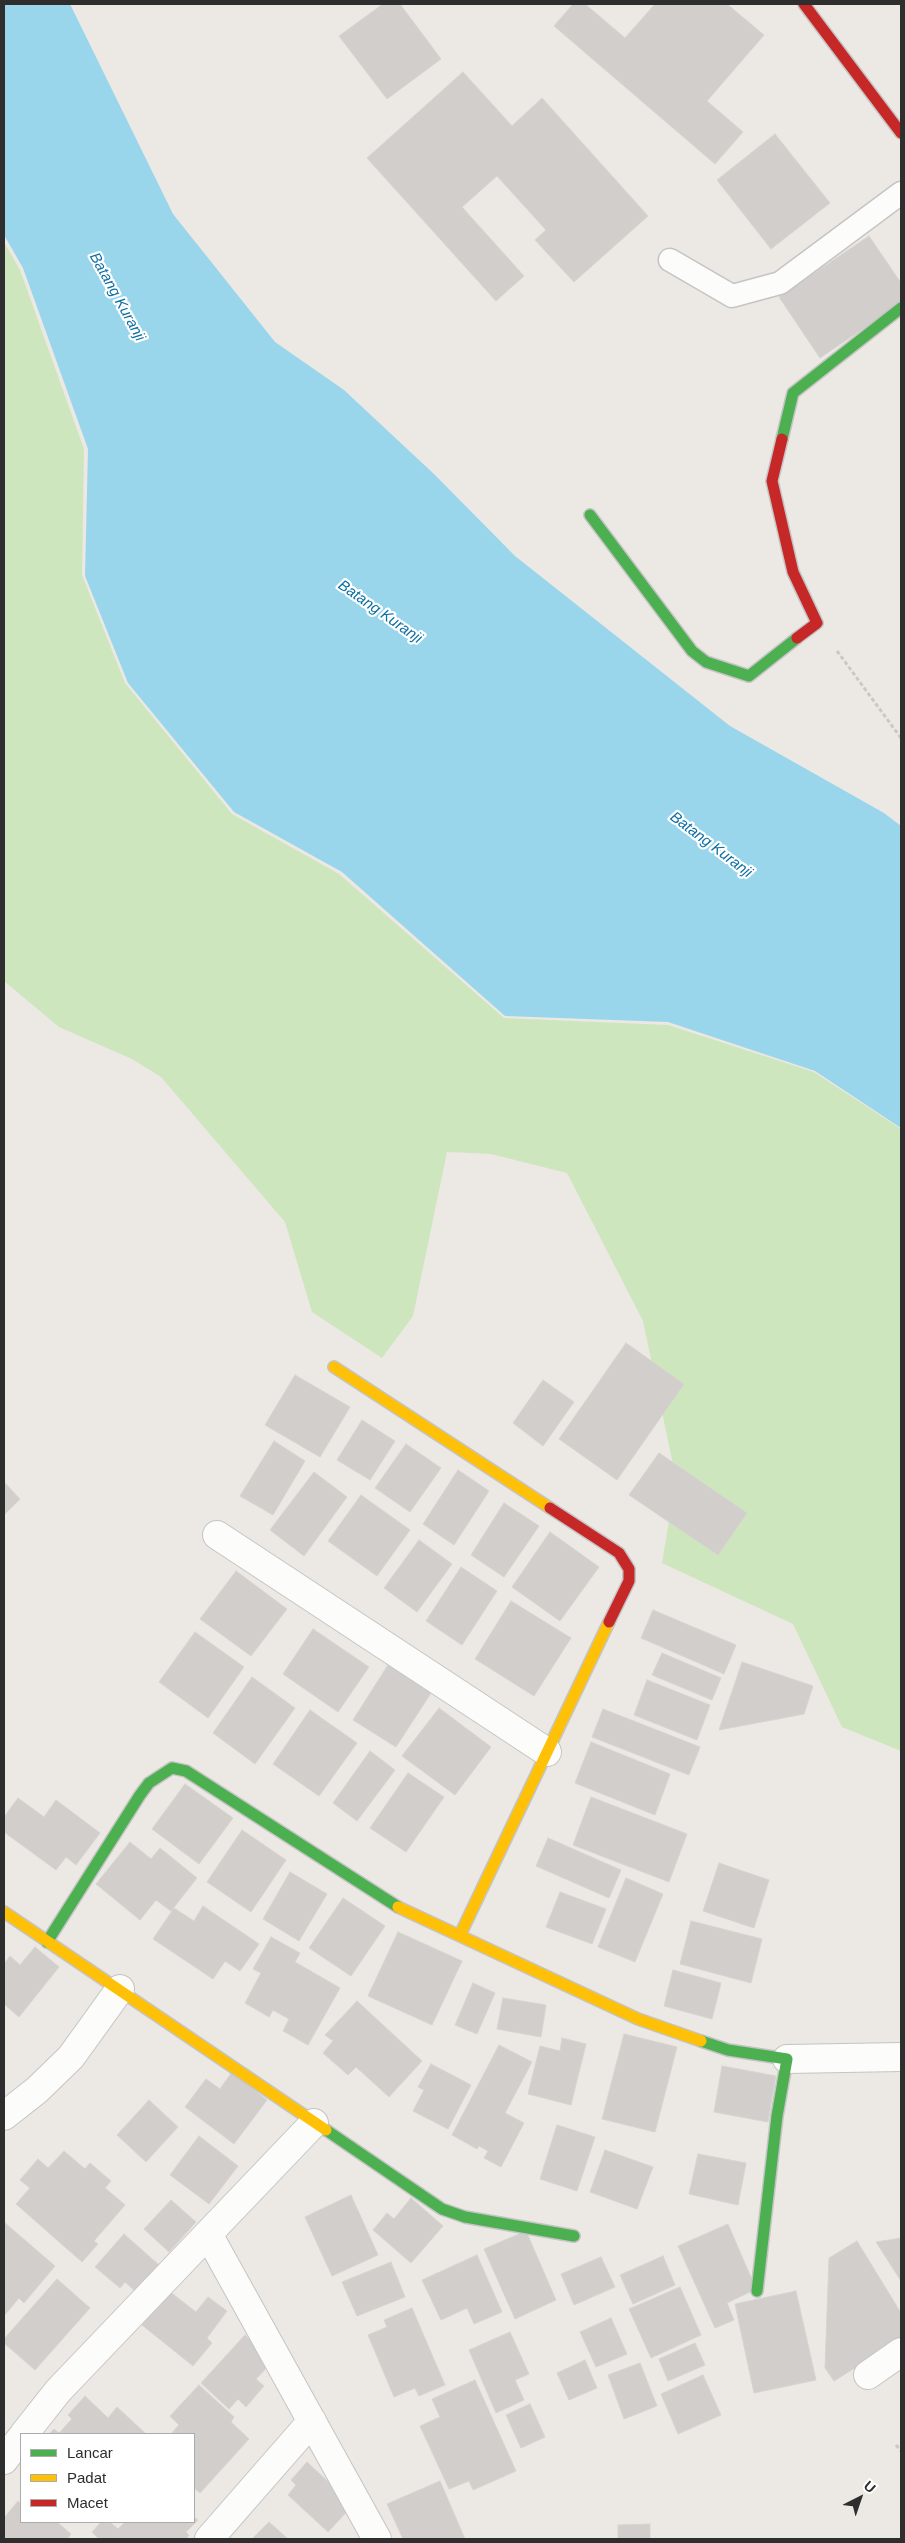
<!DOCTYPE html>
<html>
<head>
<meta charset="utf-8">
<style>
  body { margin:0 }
  #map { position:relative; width:905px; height:2543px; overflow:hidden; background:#ece8e4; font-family:Helvetica,sans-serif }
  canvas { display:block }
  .frame { position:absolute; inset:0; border:5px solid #2e2e2e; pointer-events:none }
  .legend { position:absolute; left:20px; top:2433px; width:175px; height:90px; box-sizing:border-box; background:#fff; border:1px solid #ababab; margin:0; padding:6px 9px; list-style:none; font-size:15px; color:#2e2e2e }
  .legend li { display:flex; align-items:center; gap:10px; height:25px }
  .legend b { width:25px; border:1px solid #ababab }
  .north { position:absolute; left:835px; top:2473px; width:50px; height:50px; -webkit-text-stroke:4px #fff; paint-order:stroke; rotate:41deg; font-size:14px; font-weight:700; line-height:20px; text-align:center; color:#2e2e2e }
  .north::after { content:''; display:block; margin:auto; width:18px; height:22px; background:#2e2e2e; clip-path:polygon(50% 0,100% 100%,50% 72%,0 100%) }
</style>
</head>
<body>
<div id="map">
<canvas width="905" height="2543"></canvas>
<div class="frame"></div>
<ul class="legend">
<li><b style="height:6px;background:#4caf50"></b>Lancar</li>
<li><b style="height:6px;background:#ffc107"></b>Padat</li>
<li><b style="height:6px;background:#c62828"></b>Macet</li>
</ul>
<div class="north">U</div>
</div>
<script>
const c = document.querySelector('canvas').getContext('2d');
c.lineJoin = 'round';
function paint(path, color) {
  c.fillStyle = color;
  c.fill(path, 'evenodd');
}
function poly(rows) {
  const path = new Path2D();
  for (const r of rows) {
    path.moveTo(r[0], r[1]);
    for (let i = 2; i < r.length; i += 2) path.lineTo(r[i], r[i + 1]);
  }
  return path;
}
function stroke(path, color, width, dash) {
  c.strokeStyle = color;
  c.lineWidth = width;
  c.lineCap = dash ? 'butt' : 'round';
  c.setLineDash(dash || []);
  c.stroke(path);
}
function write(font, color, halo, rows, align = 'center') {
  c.font = font + ' Helvetica,sans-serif';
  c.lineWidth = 4.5;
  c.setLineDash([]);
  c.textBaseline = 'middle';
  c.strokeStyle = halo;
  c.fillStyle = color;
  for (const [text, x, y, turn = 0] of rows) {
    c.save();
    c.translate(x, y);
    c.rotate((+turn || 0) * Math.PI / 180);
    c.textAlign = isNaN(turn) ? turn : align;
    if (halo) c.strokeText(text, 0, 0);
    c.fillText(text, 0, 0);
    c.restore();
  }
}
paint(poly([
  [4,242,20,270,84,449,82,575,125,683,232,814,339,874,504,1018,668,1025,814,1072,901,1129,901,1751,842,1727,793,1624,662,1563,676,1479,643,1321,567,1173,491,1154,447,1152,413,1316,382,1358,312,1312,285,1222,161,1077,132,1059,59,1027,4,981]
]), '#cee6be');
paint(poly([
  [4,4,70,4,173,214,275,342,344,390,435,475,515,556,730,726,884,813,901,826,901,1128,815,1071,668,1022,505,1016,342,872,234,812,128,683,85,576,88,449,23,268,4,235]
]), '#99d6ec');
const building = poly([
  [383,4,400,4,441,59,387,99,339,36,383,4],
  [573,4,585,4,625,38,655,4,727,4,764,35,707,101,743,132,715,164,554,26,573,4],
  [463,72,512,126,542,98,648,216,574,282,535,240,546,230,497,176,462,207,524,276,496,301,367,158,463,72],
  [775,134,830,203,771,249,717,180,775,134],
  [869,236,901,283,901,303,820,358,779,297,869,236],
  [626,1343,684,1384,617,1480,559,1439,626,1343],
  [295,1375,350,1407,320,1457,265,1425,295,1375],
  [543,1380,574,1402,543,1446,513,1423,543,1380],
  [362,1420,395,1441,370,1480,337,1460,362,1420],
  [274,1441,305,1461,273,1515,240,1496,274,1441],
  [406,1444,441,1468,410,1512,375,1488,406,1444],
  [659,1453,747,1513,718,1555,629,1495,659,1453],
  [458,1470,489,1491,454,1545,423,1524,458,1470],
  [314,1472,347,1497,304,1556,270,1530,314,1472],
  [4,1482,20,1499,4,1515,4,1482],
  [361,1495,410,1530,377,1576,328,1541,361,1495],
  [504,1503,539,1526,504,1577,471,1555,504,1503],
  [550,1532,599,1567,560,1621,512,1587,550,1532],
  [419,1540,452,1564,417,1612,384,1588,419,1540],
  [461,1567,497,1591,462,1645,426,1621,461,1567],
  [236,1571,287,1609,251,1656,200,1619,236,1571],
  [511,1601,571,1638,534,1696,475,1659,511,1601],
  [653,1610,736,1645,724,1674,641,1638,653,1610],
  [313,1629,369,1667,338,1712,283,1674,313,1629],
  [195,1632,244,1667,208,1718,159,1682,195,1632],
  [662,1653,721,1678,712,1700,652,1675,662,1653],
  [742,1662,813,1686,804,1714,719,1730,742,1662],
  [388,1665,431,1693,396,1747,353,1720,388,1665],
  [252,1677,295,1708,255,1764,213,1733,252,1677],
  [647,1680,710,1705,697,1740,634,1715,647,1680],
  [439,1708,491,1747,455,1795,402,1756,439,1708],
  [603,1709,700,1747,689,1775,592,1737,603,1709],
  [310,1710,357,1743,319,1796,273,1764,310,1710],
  [591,1742,670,1774,655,1815,575,1783,591,1742],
  [370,1751,395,1770,357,1821,333,1803,370,1751],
  [408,1773,444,1797,406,1852,370,1828,408,1773],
  [185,1784,233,1818,199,1864,152,1829,185,1784],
  [591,1797,687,1834,669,1882,573,1845,591,1797],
  [18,1798,44,1817,56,1800,100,1833,76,1865,66,1857,56,1870,4,1832,4,1817,18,1798],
  [242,1830,286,1860,251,1912,207,1882,242,1830],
  [548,1838,621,1870,609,1898,536,1866,548,1838],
  [130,1842,151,1859,160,1848,197,1878,171,1911,156,1900,140,1920,96,1884,130,1842],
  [719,1863,769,1880,754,1928,703,1911,719,1863],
  [290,1872,327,1894,299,1941,263,1919,290,1872],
  [626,1878,663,1894,635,1962,598,1947,626,1878],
  [560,1892,606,1909,592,1944,546,1927,560,1892],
  [343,1898,385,1926,351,1976,309,1948,343,1898],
  [203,1906,259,1944,240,1971,225,1961,213,1979,153,1939,174,1908,194,1921,203,1906],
  [691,1921,762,1939,751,1983,680,1964,691,1921],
  [398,1932,462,1961,432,2025,368,1996,398,1932],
  [271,1937,300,1953,295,1962,340,1988,308,2045,283,2031,289,2019,273,2010,269,2017,245,2003,261,1973,253,1969,271,1937],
  [35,1947,59,1967,19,2017,4,2004,4,1964,10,1956,20,1965,35,1947],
  [673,1970,721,1983,712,2019,664,2006,673,1970],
  [473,1983,495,1993,477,2034,455,2025,473,1983],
  [503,1998,546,2005,541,2037,497,2029,503,1998],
  [357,2001,422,2061,389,2097,356,2067,348,2075,323,2053,333,2041,325,2035,357,2001],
  [624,2034,677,2047,655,2132,602,2119,624,2034],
  [562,2038,586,2044,571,2105,528,2094,540,2046,560,2051,562,2038],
  [499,2045,532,2062,505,2113,524,2123,501,2167,484,2158,488,2151,479,2146,477,2149,452,2135,499,2045],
  [431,2064,471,2085,448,2129,413,2111,424,2090,418,2087,431,2064],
  [722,2066,776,2076,768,2122,714,2112,722,2066],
  [232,2072,267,2100,234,2144,185,2107,206,2079,220,2089,232,2072],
  [149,2100,178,2127,146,2162,117,2135,149,2100],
  [557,2125,595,2137,577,2191,540,2179,557,2125],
  [199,2136,238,2166,209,2204,170,2175,199,2136],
  [605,2150,653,2167,637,2209,590,2192,605,2150],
  [64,2151,85,2169,90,2163,111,2181,105,2188,125,2205,94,2241,98,2244,82,2262,16,2204,30,2188,20,2180,38,2159,48,2168,64,2151],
  [698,2154,746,2163,738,2205,689,2194,698,2154],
  [351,2195,378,2255,332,2276,305,2217,351,2195],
  [411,2198,443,2226,411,2263,373,2230,387,2213,394,2219,411,2198],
  [171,2200,196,2222,169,2252,144,2229,171,2200],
  [5,2223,55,2266,24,2303,19,2298,4,2316,5,2223],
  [728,2224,756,2289,727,2303,734,2320,715,2328,678,2246,728,2224],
  [526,2231,556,2300,515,2319,484,2249,526,2231],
  [124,2234,159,2265,136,2292,125,2282,120,2288,95,2267,124,2234],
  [901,2238,901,2281,876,2242,901,2238],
  [857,2241,901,2313,901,2339,834,2381,825,2368,829,2258,857,2241],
  [477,2255,502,2312,474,2324,467,2308,441,2320,422,2280,477,2255],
  [663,2256,675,2285,633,2304,620,2275,663,2256],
  [601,2257,615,2287,574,2305,561,2274,601,2257],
  [391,2262,405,2297,357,2316,342,2282,391,2262],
  [57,2279,90,2308,35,2370,4,2343,4,2339,57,2279],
  [680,2287,701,2335,651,2358,629,2309,680,2287],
  [169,2291,196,2312,208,2297,227,2311,207,2338,212,2343,193,2366,142,2325,169,2291],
  [796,2291,816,2380,754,2393,735,2304,796,2291],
  [412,2308,445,2385,419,2396,415,2388,394,2397,368,2335,387,2327,384,2320,412,2308],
  [611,2318,627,2354,596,2367,580,2332,611,2318],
  [510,2332,529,2374,515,2380,524,2400,496,2413,469,2350,510,2332],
  [245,2335,273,2361,256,2379,264,2386,246,2407,238,2399,229,2409,201,2383,245,2335],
  [695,2343,705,2365,668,2381,659,2359,695,2343],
  [585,2360,597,2388,569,2400,557,2373,585,2360],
  [640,2363,657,2406,624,2419,608,2375,640,2363],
  [703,2375,721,2415,678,2434,661,2394,703,2375],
  [475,2380,516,2471,473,2490,469,2481,449,2489,420,2426,440,2417,432,2399,475,2380],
  [199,2385,234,2417,231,2422,249,2439,200,2493,194,2488,194,2434,171,2434,179,2425,170,2416,199,2385],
  [85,2396,108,2418,117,2407,146,2434,49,2434,54,2429,59,2433,72,2419,68,2415,85,2396],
  [530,2404,545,2437,521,2448,506,2415,530,2404],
  [307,2462,353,2505,328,2532,288,2495,296,2485,291,2480,307,2462],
  [440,2481,465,2539,403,2539,387,2504,440,2481],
  [18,2501,21,2504,21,2522,57,2522,71,2534,67,2539,4,2539,4,2518,18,2501],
  [194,2517,198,2520,186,2532,189,2535,186,2539,99,2539,92,2532,101,2522,110,2522,118,2529,125,2522,194,2522,194,2517],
  [269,2522,288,2539,252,2539,269,2522],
  [650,2524,650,2539,618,2539,618,2525,650,2524]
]);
paint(building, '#d1cecb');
stroke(building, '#d7d4d0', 1);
const lane = poly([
  [670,260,732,296,780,283,901,193]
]);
const street = poly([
  [217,1535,547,1752],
  [787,2059,901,2057],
  [4,2116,37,2090,71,2057,120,1989],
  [208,2234,377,2539],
  [868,2375,901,2352],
  [24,2434,58,2391,314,2123],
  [4,2460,21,2438],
  [209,2539,312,2421]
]);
const fast = poly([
  [782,439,793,393,901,308],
  [590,515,692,651,706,662,749,676,797,638],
  [47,1942,140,1795,149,1783,172,1768,186,1771,398,1907],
  [701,2041,728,2050,787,2059,777,2116,757,2291],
  [326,2130,442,2209,465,2217,574,2236]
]);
const slow = poly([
  [334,1367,550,1508],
  [398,1907,638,2019,701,2041],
  [4,1912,326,2130],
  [460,1935,609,1622]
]);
const jam = poly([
  [804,4,901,133],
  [782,439,772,481,793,572,817,623,797,638],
  [550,1508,619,1553,629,1569,629,1581,609,1622]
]);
stroke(lane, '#c5c4c5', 25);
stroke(street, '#c5c4c5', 30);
stroke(fast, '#c5c4c5', 14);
stroke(slow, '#c5c4c5', 14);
stroke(jam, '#c5c4c5', 14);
stroke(poly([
  [837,651,901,738],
  [896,2445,901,2451]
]), '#c9c9c8', 3, [4, 2.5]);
stroke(lane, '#fcfcfb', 22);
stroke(street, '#fcfcfb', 28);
stroke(fast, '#4caf50', 11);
stroke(slow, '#ffc107', 11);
stroke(jam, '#c62828', 11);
write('italic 15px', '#0d6fa3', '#fff', [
  ["Batang Kuranji",117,297,61],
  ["Batang Kuranji",380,612,35],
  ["Batang Kuranji",711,845,37]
]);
</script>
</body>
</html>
